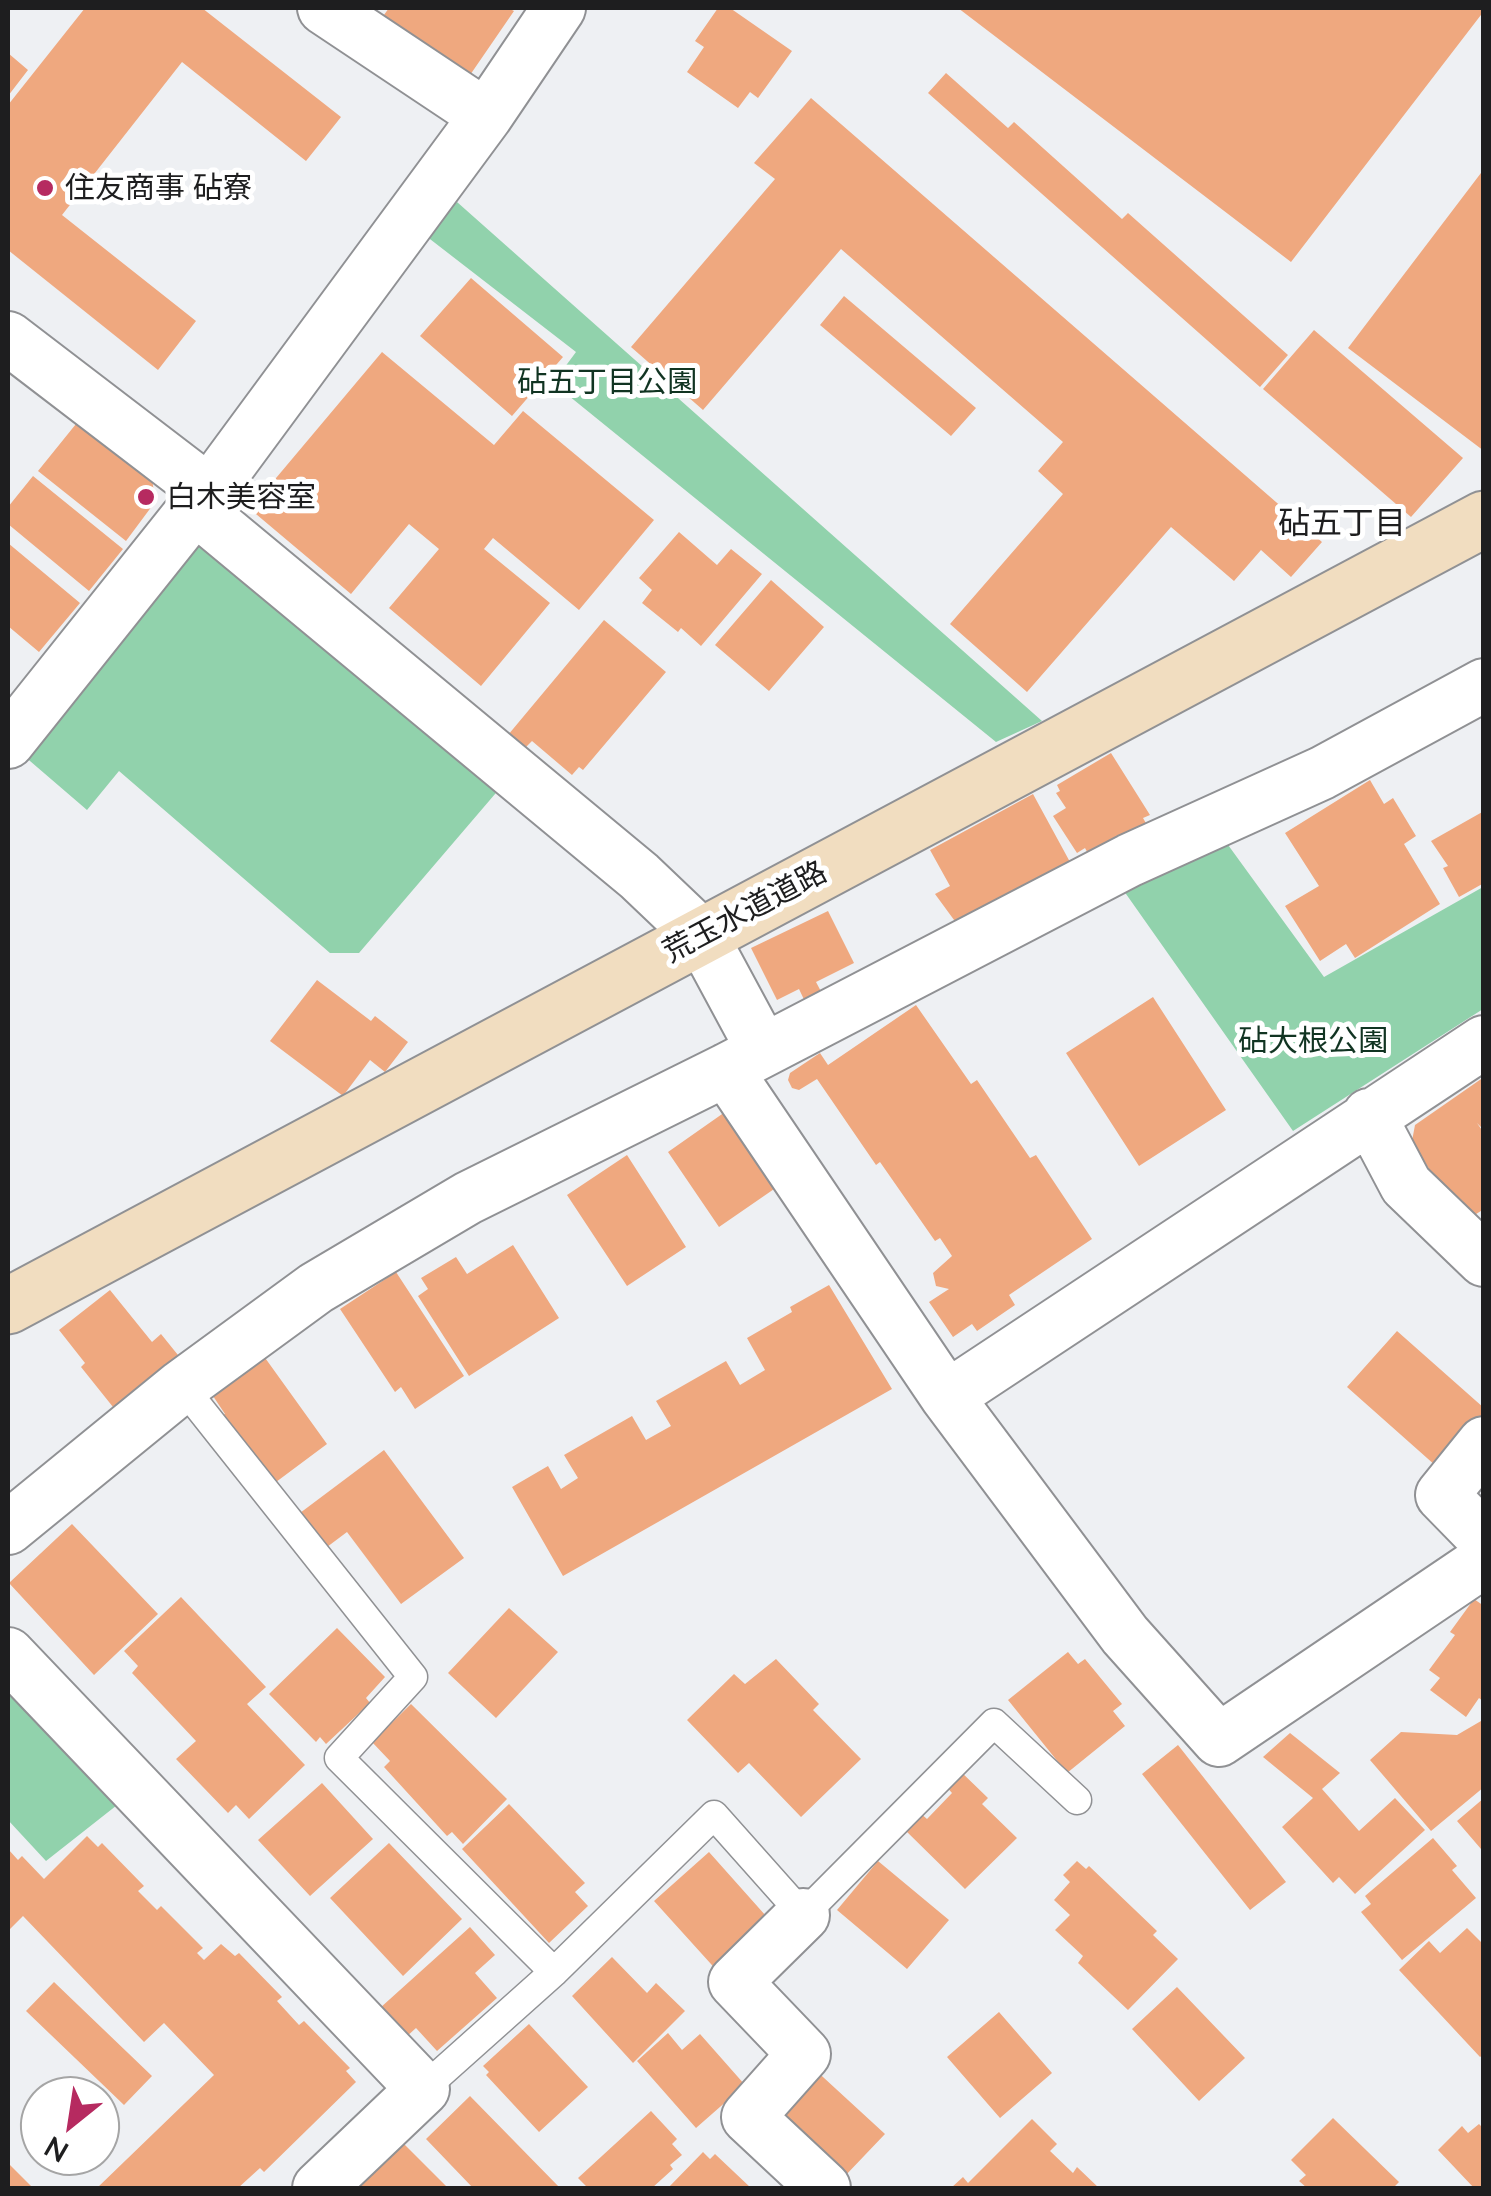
<!DOCTYPE html>
<html>
<head>
<meta charset="utf-8">
<style>
  body { margin:0 }
  #map { position:relative; width:1491px; height:2196px; overflow:hidden; background:#eef0f3; font-family:Lato,sans-serif }
  canvas { display:block }
  .frame { position:absolute; inset:0; border:10px solid #1e1e1f; pointer-events:none }
  .north { position:absolute; left:20px; top:2076px; width:100px; height:100px; box-sizing:border-box; background:#fff; border:2px solid #a5a5a5; border-radius:50%; rotate:210deg; font-size:28px; font-weight:700; line-height:40px; text-align:center; color:#1e1e1f }
  .north::after { content:''; display:block; margin:auto; width:35px; height:45px; background:#b62a60; clip-path:polygon(50% 0,100% 100%,50% 72%,0 100%) }
</style>
</head>
<body>
<div id="map">
<canvas width="1491" height="2196"></canvas>
<div class="frame"></div>
<div class="north">N</div>
</div>
<script>
const c = document.querySelector('canvas').getContext('2d');
c.lineJoin = 'round';
function paint(path, color) {
  c.fillStyle = color;
  c.fill(path, 'evenodd');
}
function poly(rows) {
  const path = new Path2D();
  for (const r of rows) {
    path.moveTo(r[0], r[1]);
    for (let i = 2; i < r.length; i += 2) path.lineTo(r[i], r[i + 1]);
  }
  return path;
}
function stroke(path, color, width, dash) {
  c.strokeStyle = color;
  c.lineWidth = width;
  c.lineCap = dash ? 'butt' : 'round';
  c.setLineDash(dash || []);
  c.stroke(path);
}
function write(font, color, halo, rows, align = 'center') {
  c.font = font + ' Lato,"Noto Sans JP",sans-serif';
  c.lineWidth = 10;
  c.setLineDash([]);
  c.textBaseline = 'middle';
  c.strokeStyle = halo;
  c.fillStyle = color;
  for (const [text, x, y, turn = 0] of rows) {
    c.save();
    c.translate(x, y);
    c.rotate((+turn || 0) * Math.PI / 180);
    c.textAlign = isNaN(turn) ? turn : align;
    if (halo) c.strokeText(text, 0, 0);
    c.fillText(text, 0, 0);
    c.restore();
  }
}
paint(poly([
  [457,202,1042,721,996,742,553,383,576,352,426,236],
  [191,537,501,787,359,953,330,953,119,771,87,810,23,755],
  [1223,838,1324,977,1483,887,1483,1009,1293,1131,1119,884],
  [8,1674,126,1798,46,1861,8,1820]
]), '#91d2ac');
paint(poly([
  [85,8,202,8,341,117,306,161,182,62,62,215,196,321,158,370,8,250,8,105],
  [389,8,508,8,514,11,468,78,381,19],
  [718,8,730,8,792,51,758,98,750,92,738,108,687,72,704,47,695,41],
  [958,8,1484,8,1484,11,1291,262],
  [8,53,28,70,8,96],
  [946,73,1008,128,1014,122,1122,219,1128,213,1288,355,1260,387,928,93],
  [811,98,1322,542,1291,577,1261,550,1234,581,1171,527,1027,692,950,624,1063,494,1038,471,1063,442,841,249,703,410,631,347,775,179,754,163],
  [1484,169,1484,451,1348,348],
  [471,278,563,357,512,416,420,336],
  [844,296,976,408,951,436,820,325],
  [1314,330,1463,458,1411,517,1263,389],
  [382,352,494,445,523,411,654,520,579,610,493,538,484,549,550,603,481,686,389,608,439,549,409,524,351,594,250,509],
  [80,419,152,477,155,502,126,541,38,471],
  [33,476,123,549,89,591,8,524,8,507],
  [679,532,717,565,731,549,762,574,701,646,681,628,678,632,642,603,652,590,639,578],
  [8,543,80,603,39,652,8,626],
  [771,580,824,627,769,691,715,645],
  [604,620,666,672,583,770,579,767,572,775,532,741,524,749,508,735],
  [1111,753,1150,815,1143,818,1147,825,1092,861,1085,848,1077,853,1053,816,1066,808,1056,793,1060,791,1057,785],
  [1370,780,1384,804,1393,798,1416,836,1404,844,1440,904,1355,958,1346,944,1320,961,1285,906,1319,886,1285,833],
  [1033,794,1070,862,957,924,935,894,950,886,930,850],
  [1484,811,1484,883,1459,897,1443,868,1448,866,1431,841],
  [828,911,854,963,816,982,825,999,808,1008,799,989,777,1000,751,948],
  [317,980,371,1021,375,1016,408,1042,385,1072,370,1060,343,1096,270,1041],
  [1153,997,1226,1110,1139,1166,1066,1053],
  [916,1005,971,1084,977,1080,1030,1158,1036,1155,1092,1239,1009,1295,1015,1305,977,1331,972,1324,953,1337,929,1302,949,1289,936,1286,933,1273,952,1256,940,1238,935,1241,880,1162,876,1165,817,1079,799,1090,792,1088,788,1080,790,1073,820,1053,828,1065],
  [1484,1077,1484,1130,1477,1123,1484,1133,1484,1209,1462,1223,1412,1141,1415,1125],
  [725,1112,777,1187,719,1227,668,1152],
  [627,1155,686,1247,627,1286,567,1195],
  [513,1245,559,1318,469,1376,418,1296,428,1289,421,1278,456,1257,467,1274],
  [396,1272,464,1376,415,1409,401,1387,395,1392,340,1309],
  [829,1285,892,1389,563,1576,512,1487,548,1466,561,1489,578,1478,564,1455,632,1416,646,1440,671,1426,656,1401,726,1361,740,1385,765,1370,747,1338,792,1312,790,1307],
  [110,1290,152,1342,161,1334,182,1360,117,1412,81,1367,85,1363,59,1330],
  [1397,1331,1484,1408,1484,1413,1436,1466,1347,1387],
  [263,1355,327,1444,272,1485,221,1415,225,1414,211,1393],
  [384,1450,464,1558,401,1604,347,1532,327,1547,300,1513],
  [72,1524,158,1614,94,1675,9,1583],
  [181,1597,266,1687,247,1704,305,1765,249,1819,236,1805,228,1813,176,1759,196,1741,132,1673,138,1666,124,1651],
  [1474,1599,1484,1606,1484,1702,1479,1698,1466,1717,1430,1690,1440,1678,1429,1670,1455,1635,1450,1632],
  [509,1608,558,1652,496,1718,448,1673],
  [337,1628,385,1677,366,1698,370,1703,326,1744,320,1737,316,1742,269,1694],
  [1068,1652,1078,1664,1085,1659,1122,1704,1113,1711,1125,1726,1067,1773,1008,1700],
  [776,1659,819,1704,813,1710,861,1759,801,1817,749,1763,738,1773,687,1720,734,1674,745,1684],
  [411,1704,507,1799,463,1844,452,1832,447,1836,384,1767,390,1761,372,1742],
  [1481,1721,1484,1724,1484,1787,1431,1831,1370,1760,1401,1732,1457,1735],
  [1290,1733,1340,1773,1322,1789,1359,1831,1395,1798,1425,1830,1355,1894,1339,1877,1333,1883,1282,1827,1313,1798,1263,1757],
  [1178,1745,1286,1882,1250,1910,1142,1774],
  [957,1768,988,1798,982,1804,1017,1838,965,1889,904,1829,919,1812,927,1819,952,1793,943,1783],
  [322,1783,373,1839,310,1896,258,1840],
  [1484,1798,1484,1847,1481,1849,1457,1821],
  [509,1804,585,1883,575,1892,588,1906,549,1943,462,1849],
  [87,1836,98,1847,102,1843,144,1886,138,1891,157,1910,161,1906,203,1948,197,1953,204,1960,221,1944,235,1956,239,1953,282,1997,277,2001,299,2025,304,2021,350,2068,346,2071,356,2082,264,2172,260,2168,238,2188,97,2188,214,2075,164,2023,144,2042,23,1916,8,1931,8,1849,18,1860,22,1856,44,1879],
  [1433,1838,1457,1866,1452,1870,1476,1898,1402,1960,1361,1912,1371,1904,1365,1896],
  [389,1843,462,1919,403,1976,330,1898],
  [709,1852,774,1925,720,1974,654,1901],
  [878,1861,949,1920,907,1969,837,1910],
  [1077,1861,1086,1869,1089,1866,1157,1931,1153,1935,1178,1959,1128,2010,1078,1963,1083,1956,1055,1930,1070,1915,1054,1900,1070,1882,1063,1875],
  [470,1927,495,1955,475,1973,497,1998,437,2051,416,2028,405,2038,380,2008],
  [1467,1928,1484,1945,1484,2054,1480,2057,1399,1970,1429,1941,1440,1953],
  [612,1957,647,1993,656,1983,685,2011,633,2063,572,1996],
  [54,1982,152,2076,124,2105,26,2011],
  [1177,1987,1245,2058,1199,2101,1132,2029],
  [999,2012,1052,2073,1000,2118,947,2057],
  [529,2024,588,2087,539,2132,486,2075,489,2072,483,2066],
  [668,2033,682,2050,700,2034,745,2085,696,2128,637,2061],
  [811,2066,885,2134,844,2177,771,2110],
  [470,2096,560,2188,473,2188,426,2139],
  [651,2111,677,2139,672,2144,682,2155,670,2165,673,2169,652,2188,588,2188,578,2178],
  [1333,2118,1399,2182,1393,2188,1307,2188,1299,2181,1306,2175,1291,2160],
  [1032,2119,1057,2144,1050,2151,1073,2173,1077,2167,1099,2188,951,2188,963,2177,968,2183],
  [1479,2124,1484,2129,1484,2188,1474,2188,1438,2150,1462,2126,1468,2133],
  [403,2143,448,2188,358,2188],
  [703,2152,710,2159,715,2154,751,2188,668,2188],
  [8,2163,33,2188,8,2188]
]), '#efa87f');
const lane = poly([
  [182,1386,413,1677,339,1758,554,1972],
  [423,2089,554,1972,714,1815,803,1915,994,1723,1077,1800]
]);
const street = poly([
  [324,8,486,116],
  [8,338,208,491],
  [194,507,639,876,701,935,763,1050],
  [8,742,225,470,486,116,559,8],
  [726,1070,947,1397,1125,1635,1219,1740,1484,1561],
  [1369,1115,1406,1185,1484,1260],
  [947,1397,1484,1042],
  [1484,1443,1442,1495,1484,1538],
  [8,1528,182,1386,316,1288,468,1198,726,1070,1130,860,1322,773,1484,685],
  [8,1654,423,2089,319,2188],
  [803,1915,735,1982,804,2054,748,2117,824,2188]
]);
const secondary = poly([
  [8,1306,1484,519]
]);
stroke(lane, '#909194', 31);
stroke(street, '#909194', 56);
stroke(secondary, '#909194', 59);
stroke(lane, '#fff', 28);
stroke(street, '#fff', 52);
stroke(secondary, '#f1ddc0', 55);
for (const [x, y, r, color] of [
  [45,188,10,"#b62a60"],
  [146,497,10,"#b62a60"]
]) {
  const dot = new Path2D();
  dot.arc(x, y, r, 0, 2 * Math.PI);
  c.fillStyle = color;
  c.fill(dot);
  stroke(dot, '#fff', 4);
}
write('30px', '#1e1e1f', '#fff', [
  ["住友商事 砧寮",65,188],
  ["白木美容室",166,497]
], 'left');
write('30px', '#113422', '#fff', [
  ["砧五丁目公園",607,382],
  ["砧大根公園",1313,1041]
]);
write('30px', '#1e1e1f', '#fff', [
  ["荒玉水道道路",745,912,-28]
]);
write('32px', '#1e1e1f', '#fff', [
  ["砧五丁目",1342,524]
]);
</script>
</body>
</html>
